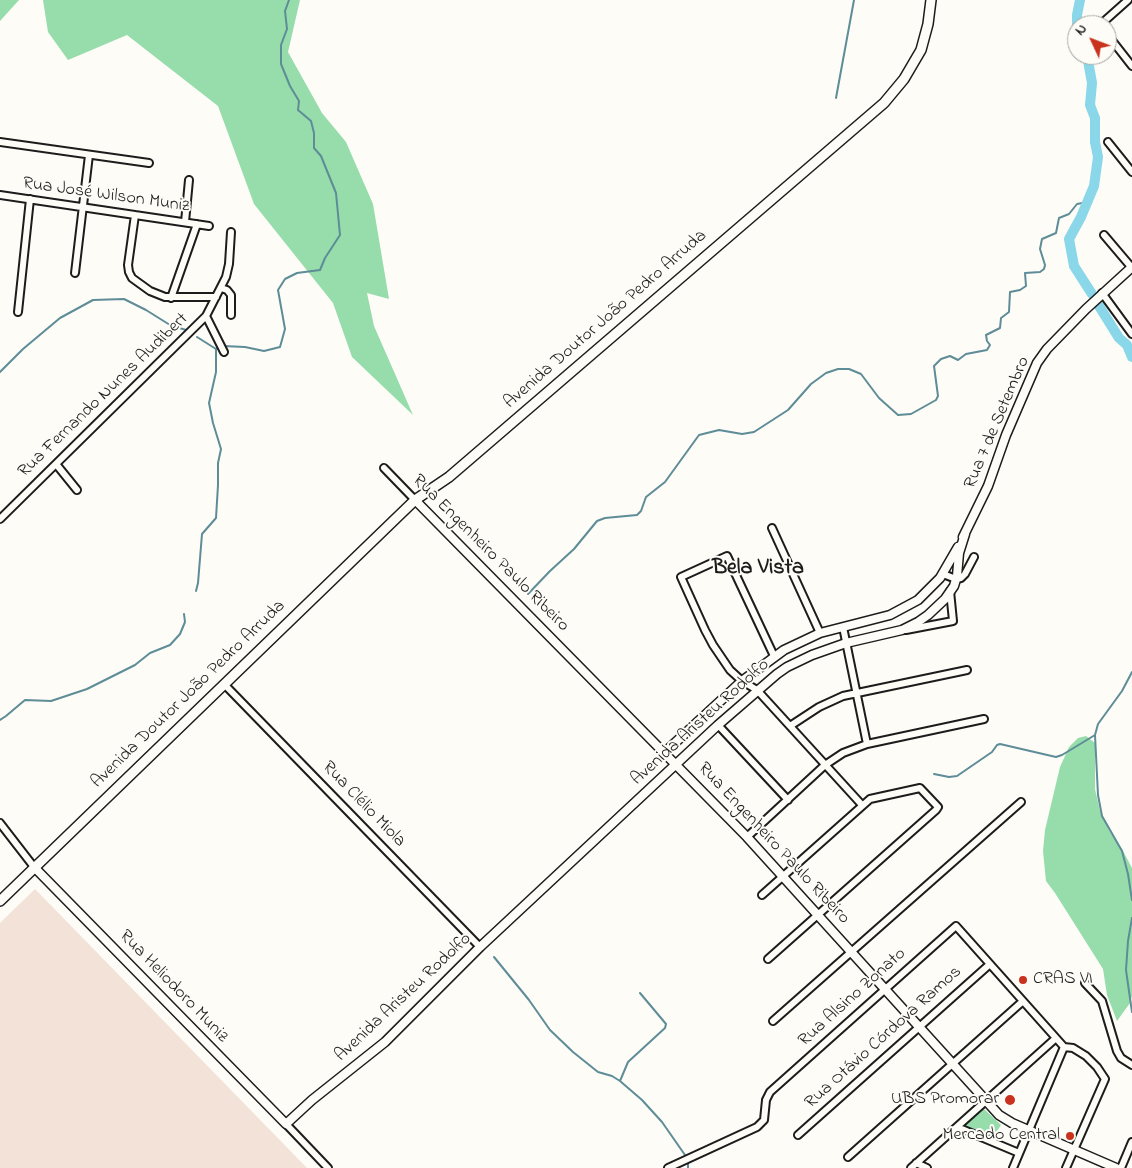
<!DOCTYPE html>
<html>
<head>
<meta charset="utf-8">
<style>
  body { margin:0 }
  #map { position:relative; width:1132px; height:1168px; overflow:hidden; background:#fdfcf7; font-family:"Indie Flower",sans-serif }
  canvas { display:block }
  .north { position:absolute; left:1067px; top:15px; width:50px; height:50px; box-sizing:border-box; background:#fdfcf7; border:1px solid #a3a29f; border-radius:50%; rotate:313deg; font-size:14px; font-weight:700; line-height:20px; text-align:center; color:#1c1c1c }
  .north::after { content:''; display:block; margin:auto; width:18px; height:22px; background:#c8321e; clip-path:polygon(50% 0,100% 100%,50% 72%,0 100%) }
</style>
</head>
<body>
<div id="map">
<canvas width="1132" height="1168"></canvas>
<div class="north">N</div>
</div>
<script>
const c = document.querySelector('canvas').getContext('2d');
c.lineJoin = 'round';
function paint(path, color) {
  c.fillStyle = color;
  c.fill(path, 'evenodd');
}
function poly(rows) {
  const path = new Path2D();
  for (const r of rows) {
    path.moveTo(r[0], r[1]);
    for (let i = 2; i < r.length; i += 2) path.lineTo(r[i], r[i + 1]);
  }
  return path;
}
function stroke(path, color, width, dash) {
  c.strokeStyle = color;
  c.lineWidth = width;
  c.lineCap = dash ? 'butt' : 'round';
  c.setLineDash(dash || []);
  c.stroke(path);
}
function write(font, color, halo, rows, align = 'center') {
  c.font = font + ' "Indie Flower",sans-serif';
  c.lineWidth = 4;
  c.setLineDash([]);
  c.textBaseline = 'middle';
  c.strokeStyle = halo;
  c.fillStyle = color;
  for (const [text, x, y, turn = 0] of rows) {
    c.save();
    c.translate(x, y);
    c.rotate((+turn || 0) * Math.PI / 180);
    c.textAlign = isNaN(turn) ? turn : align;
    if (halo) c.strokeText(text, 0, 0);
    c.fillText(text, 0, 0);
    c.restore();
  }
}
paint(poly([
  [35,889,307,1168,0,1168,0,923]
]), '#f2e2d7');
paint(poly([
  [0,0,19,0,0,21],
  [43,0,300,0,288,52,322,113,346,142,373,204,389,299,367,293,374,326,413,415,352,357,333,303,254,204,218,106,127,35,68,60,48,32],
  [1086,736,1095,743,1095,789,1100,811,1110,832,1122,849,1132,868,1132,996,1130,1003,1117,1021,1107,995,1103,969,1055,893,1046,881,1043,851,1045,830,1060,767,1069,747,1078,738],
  [984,1109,1001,1125,992,1139,963,1127]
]), '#96ddab');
stroke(poly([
  [836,98,854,0],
  [197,337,216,349,219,348],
  [223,346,245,347,264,351,280,347,285,329,278,290,285,279,297,273,320,270,325,258,340,235,336,193,321,156,314,148,314,133,311,121,298,110,299,101,290,86,281,64,281,45,287,29,285,11,289,0],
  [0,372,23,349,60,318,93,300,124,299,146,310,170,325,186,330],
  [196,591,198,583,202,534,216,518,218,485,218,463,221,449,213,423,209,403,216,372,216,349],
  [528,594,550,571,574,549,597,521,605,518,637,515,641,511,646,497,665,482,699,435,719,430,742,434,754,432,788,410,811,384,826,373,838,369,849,369,861,374,879,398,898,415,911,414,936,400,938,396,934,366,941,359,950,356,958,360,966,354,987,350,990,345,987,341,986,335,1000,328,1001,318,1009,312,1010,292,1020,290,1026,286,1025,273,1040,272,1044,269,1045,265,1040,249,1042,239,1056,233,1059,218,1069,214,1077,204,1088,202],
  [1132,672,1122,691,1098,724,1095,735,1098,795,1102,816,1122,851,1128,874,1132,900],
  [0,720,6,716,25,700,51,701,87,689,135,665,150,653,170,645,180,634,185,622,184,614],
  [934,774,949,777,957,776,992,752,997,745,1000,744,1056,757,1062,755,1095,735],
  [1132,918,1128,941,1126,970,1132,1012],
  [494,957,529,1000,550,1030,573,1052,598,1072,612,1076,620,1081,642,1100,662,1122,685,1155],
  [620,1081,628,1062,665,1028,666,1024,640,993],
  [688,1164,688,1168]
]), '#5e8c97', 2);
stroke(poly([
  [1077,25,1077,15,1080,0],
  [1087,55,1092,83,1090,105,1095,118,1095,142,1098,157,1094,186,1081,217,1069,239,1074,266,1092,294],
  [1099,306,1119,338,1127,345,1132,357]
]), '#8ad7e9', 10);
const minor = poly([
  [1100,25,1128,0],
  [1107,34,1132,66],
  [0,142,149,163],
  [1108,142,1132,172],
  [0,195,209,226],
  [135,215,128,265,129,272,132,278,150,291,165,297,216,297],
  [185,222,189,180],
  [1104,235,1132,268],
  [75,273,89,155],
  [221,288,227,290,231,295,231,315],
  [1102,293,1132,334],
  [171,298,197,224],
  [18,312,30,199],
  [224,352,206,316,226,277,229,264,231,232],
  [56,464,77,490],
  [384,468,415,500],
  [0,519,206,316],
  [772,528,820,633],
  [943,574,956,579,961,578,965,574,974,557],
  [843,627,867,744],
  [906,630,953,621,950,591],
  [774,656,727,556,681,577,705,630,713,645,730,670,742,681,757,690,862,805],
  [224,684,480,947],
  [718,725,788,800],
  [790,726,819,707,843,696,967,670],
  [0,823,34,867],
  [747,837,825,765,843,753,867,744,984,719],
  [762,895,870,799,920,788,938,807,936,810,768,959],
  [1085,983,1102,1001,1117,1051,1121,1058,1132,1065],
  [773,1021,1021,802],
  [286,1124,328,1168],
  [957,1127,1019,1153],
  [798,1135,990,964],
  [848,1157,1023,1001],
  [916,1163,927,1168],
  [668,1168,757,1127,764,1120,766,1100,770,1092,956,926,1064,1047,1073,1048,1086,1056,1097,1067,1105,1079,1066,1168],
  [911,1168,1056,1038],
  [1013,1168,1064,1047],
  [1121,1168,1132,1142]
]);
const tertiary = poly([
  [415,500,747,837,999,1115,1012,1123,1116,1168],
  [963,537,988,486,1006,435,1037,363,1047,349,1086,309,1132,267],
  [665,752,742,681,784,650,820,633,890,615,918,600,940,578,958,547],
  [34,867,286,1124,312,1100,385,1042,480,947,718,725,777,674,787,667,812,655,846,643,902,630,918,622,928,615,945,599,954,586,957,576,959,553,965,534]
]);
const secondary = poly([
  [0,901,415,500,449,477,884,103,904,79,921,50,928,24,931,0]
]);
stroke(minor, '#1c1c1c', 10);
stroke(tertiary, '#1c1c1c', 11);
stroke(secondary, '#1c1c1c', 12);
stroke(minor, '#fdfcf7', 6);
stroke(tertiary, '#fdfcf7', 8);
stroke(secondary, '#fdfcf7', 9);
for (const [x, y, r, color] of [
  [1023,980,5,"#c8321e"],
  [1010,1100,6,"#c8321e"],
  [1070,1136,5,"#c8321e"]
]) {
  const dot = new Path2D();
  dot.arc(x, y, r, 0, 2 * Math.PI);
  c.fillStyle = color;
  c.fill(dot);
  stroke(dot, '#fdfcf7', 2);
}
write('18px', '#1c1c1c', '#fdfcf7', [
  ["Rua José Wilson Muniz",106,196,8],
  ["Avenida Doutor João Pedro Arruda",606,320,-41],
  ["Rua Fernando Nunes Audibert",104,396,-44],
  ["Rua 7 de Setembro",998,423,-67],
  ["Rua Engenheiro Paulo Ribeiro",490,554,45],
  ["Avenida Doutor João Pedro Arruda",189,695,-44],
  ["Avenida Aristeu Rodolfo",701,723,-42],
  ["Rua Clélio Miola",363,805,46],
  ["Rua Engenheiro Paulo Ribeiro",773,844,47],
  ["Rua Heliodoro Muniz",173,987,46],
  ["Avenida Aristeu Rodolfo",404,998,-43],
  ["Rua Alsino Zonato",853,998,-42],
  ["Rua Otávio Córdova Ramos",884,1038,-42]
]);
write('18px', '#1c1c1c', '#fdfcf7', [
  ["CRAS VI",1033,980,"left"],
  ["UBS Promorar",999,1100],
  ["Mercado Central",1060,1136]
], 'right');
write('bold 22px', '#1c1c1c', '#fdfcf7', [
  ["Bela Vista",758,569]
]);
</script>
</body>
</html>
